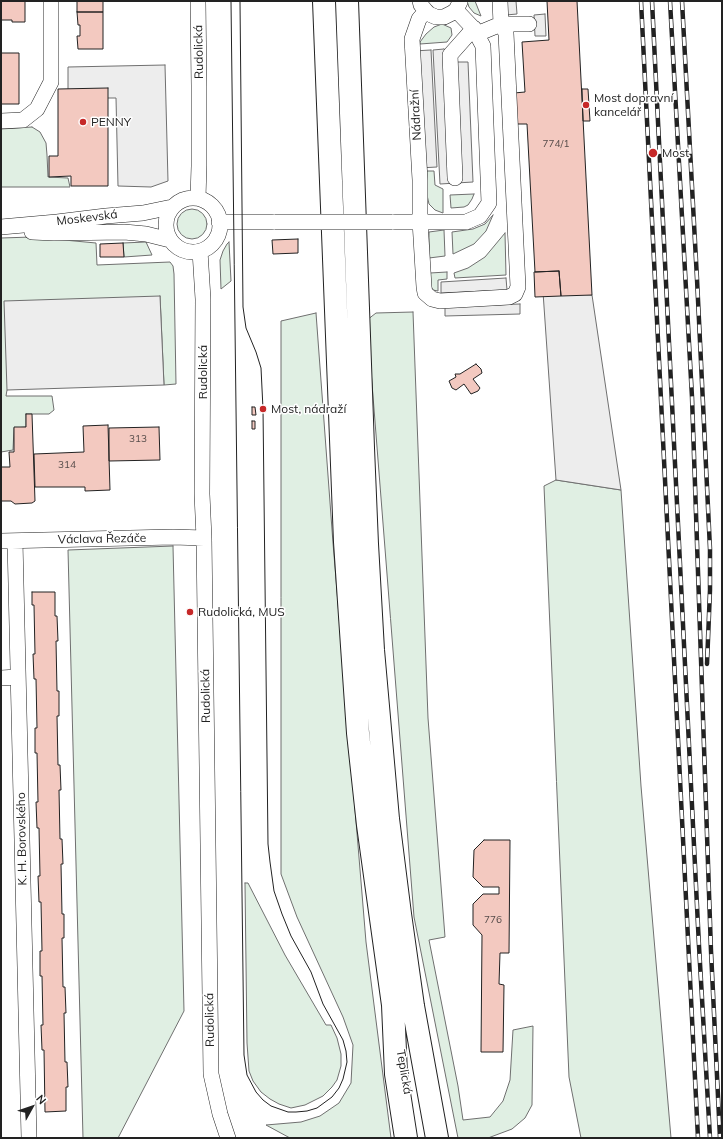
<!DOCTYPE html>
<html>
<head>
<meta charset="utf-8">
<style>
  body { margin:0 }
  #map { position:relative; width:723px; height:1139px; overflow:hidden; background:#fff; font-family:Mulish,sans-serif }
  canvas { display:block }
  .frame { position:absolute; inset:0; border:2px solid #222; pointer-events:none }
  .north { position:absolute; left:12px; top:1087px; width:40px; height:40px; -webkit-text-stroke:3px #fff; paint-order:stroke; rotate:50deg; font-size:11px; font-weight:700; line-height:16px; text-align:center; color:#222 }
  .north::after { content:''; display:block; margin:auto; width:14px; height:18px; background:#222; clip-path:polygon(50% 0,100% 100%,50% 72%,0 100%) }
</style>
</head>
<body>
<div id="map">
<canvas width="723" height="1139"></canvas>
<div class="frame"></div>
<div class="north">N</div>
</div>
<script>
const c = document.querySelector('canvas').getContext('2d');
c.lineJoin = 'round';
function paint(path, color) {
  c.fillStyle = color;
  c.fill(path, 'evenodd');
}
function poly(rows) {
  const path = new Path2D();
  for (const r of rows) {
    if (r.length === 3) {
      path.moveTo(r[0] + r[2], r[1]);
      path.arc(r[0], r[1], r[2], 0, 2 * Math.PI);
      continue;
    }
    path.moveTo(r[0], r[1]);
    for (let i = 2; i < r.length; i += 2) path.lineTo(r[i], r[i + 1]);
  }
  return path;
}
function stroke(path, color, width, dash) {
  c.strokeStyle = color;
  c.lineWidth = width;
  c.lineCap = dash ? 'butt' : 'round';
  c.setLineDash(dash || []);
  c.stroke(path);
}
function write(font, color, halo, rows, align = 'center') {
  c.font = font + ' Mulish,sans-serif';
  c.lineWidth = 3;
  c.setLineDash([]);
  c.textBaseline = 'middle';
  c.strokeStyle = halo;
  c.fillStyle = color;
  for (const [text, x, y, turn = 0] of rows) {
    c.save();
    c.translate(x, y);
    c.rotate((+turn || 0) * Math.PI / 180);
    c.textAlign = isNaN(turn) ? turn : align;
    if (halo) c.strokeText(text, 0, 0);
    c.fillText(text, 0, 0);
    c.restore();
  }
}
const green = poly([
  [467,1,475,1,481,16,474,13,469,7,467,1],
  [442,24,451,28,452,35,447,42,420,44,420,42,426,34,434,27,442,24],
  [32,127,40,132,46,143,47,155,48,177,68,178,70,187,1,187,1,129,32,127],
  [426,171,434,171,435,185,443,189,443,213,435,210,429,204,427,195,426,171],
  [474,194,472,199,468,205,464,207,451,208,450,195,474,194],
  [192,224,15],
  [493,215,486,231,474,244,453,254,452,232,473,229,485,224,493,215],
  [444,230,445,256,429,258,429,232,444,230],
  [505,233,506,275,455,278,454,273,468,268,485,257,505,233],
  [32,237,96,243,97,265,170,262,173,266,174,274,176,384,164,385,160,296,7,390,6,396,52,396,54,410,49,414,26,414,26,427,14,428,13,450,1,452,1,238,32,237],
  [146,242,152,255,124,257,123,243,146,242],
  [229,242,231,281,221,289,220,260,223,251,227,244,229,242],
  [447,272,447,279,438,280,438,291,433,290,430,285,430,273,447,272],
  [413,312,428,718,445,937,429,940,458,1086,463,1120,490,1117,503,1101,510,1080,513,1030,533,1026,532,1105,525,1118,512,1129,488,1138,458,1138,414,917,367,320,376,313,413,312],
  [316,313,333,543,366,942,391,1138,290,1138,266,1125,301,1122,320,1116,339,1103,351,1083,353,1045,343,1017,297,917,281,874,281,321,316,313],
  [556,480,621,490,641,786,671,1138,581,1138,569,1077,544,486,556,480],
  [173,546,184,1011,118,1138,83,1138,68,550,173,546],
  [245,883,248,883,285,955,326,1025,331,1025,337,1038,341,1054,341,1066,337,1080,332,1087,323,1096,305,1105,291,1108,279,1104,270,1099,261,1092,253,1081,249,1071,247,1043,245,883]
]);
paint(green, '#e0efe3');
stroke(green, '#6f6f6f', 1);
const parking = poly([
  [506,1,516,1,517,14,506,15,506,1],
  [545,14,546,36,535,36,534,15,545,14],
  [444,49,458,62,468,62,473,182,440,184,433,50,444,49],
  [431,50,437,167,419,168,413,51,431,50],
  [165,65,168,181,151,187,118,186,116,98,68,98,68,67,165,65],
  [506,278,507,290,441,293,441,282,506,278],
  [543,292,592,295,621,490,556,480,543,292],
  [160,296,164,385,7,390,4,301,160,296],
  [520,304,520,314,445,316,445,307,520,304]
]);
paint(parking, '#ededed');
stroke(parking, '#6f6f6f', 1);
const building = poly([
  [1,1,25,1,25,22,12,22,12,20,1,20,1,1],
  [77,1,103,1,103,12,77,12,77,1],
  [547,1,577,1,592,295,561,296,559,271,535,272,527,124,515,124,514,93,525,92,522,42,549,40,547,1],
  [77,12,103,12,103,49,78,49,77,36,80,36,80,25,78,25,77,12],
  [1,53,19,53,19,104,1,104,1,53],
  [108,88,108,186,71,186,71,176,49,177,49,156,58,156,58,89,108,88],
  [582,89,588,89,590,121,583,121,582,89],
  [298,239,298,253,273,254,272,240,298,239],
  [123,243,124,257,100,257,100,244,123,243],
  [559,271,561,296,535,297,534,272,559,271],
  [476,364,481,369,482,373,473,379,480,388,478,391,471,394,464,384,456,390,452,388,449,381,456,377,455,374,460,374,476,364],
  [252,407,255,407,256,415,252,415,252,407],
  [26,414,32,414,35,501,32,503,15,504,11,501,1,501,1,467,10,467,9,452,14,452,14,427,26,427,26,414],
  [252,421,255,421,255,429,252,429,252,421],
  [108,425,110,490,85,491,85,487,35,487,34,454,84,452,83,426,108,425],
  [159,427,160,460,109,461,109,428,159,427],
  [32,592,55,592,55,616,57,616,58,641,56,641,57,691,59,691,59,716,57,716,58,765,60,765,61,790,59,790,60,839,62,839,63,864,61,864,62,914,64,914,64,938,62,938,63,987,65,987,66,1013,64,1013,65,1062,67,1062,68,1087,66,1087,66,1111,45,1112,44,1050,42,1050,41,1025,43,1025,42,976,40,976,40,951,42,951,41,902,39,902,38,876,40,876,39,828,37,828,36,802,38,802,37,753,35,753,35,728,37,728,36,679,34,679,33,654,35,654,34,605,32,605,32,592],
  [484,840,510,840,509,953,500,953,499,984,504,985,503,1052,481,1052,482,935,473,925,473,904,483,894,499,894,499,887,483,887,473,877,474,850,484,840]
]);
paint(building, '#f3c9c0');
stroke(building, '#222', 1);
const minor = poly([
  [420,1,421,5,426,11,429,14,436,17,444,17,452,13,456,10,460,2],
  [426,11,419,19,412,39,420,180,420,221,424,287,425,293,432,299,440,301,509,297,515,294,518,287,506,33,501,24,529,24],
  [477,34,501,24,500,1],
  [1,121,23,120,37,109,51,82,51,1],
  [455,178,450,55,474,28],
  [198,198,199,166,199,86,198,1],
  [193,225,27],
  [219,222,275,222],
  [392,222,466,222,480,216,489,203,483,46,474,29,456,10],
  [1,227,57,222,106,216,143,213,172,207],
  [32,232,54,233,124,232,146,234,170,240],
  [200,251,203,299,202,494,204,538,211,1074,220,1114,228,1138],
  [1,541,173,537,204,538],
  [15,541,29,1138],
  [1,678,18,677]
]);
const highway = poly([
  [324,1,345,542,352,646,358,733,368,825,393,1005,396,1074,406,1138],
  [347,1,363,448,367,544,373,650,388,819,400,914,413,1006,437,1138]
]);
stroke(minor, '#222', 16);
stroke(highway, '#222', 24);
stroke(minor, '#fff', 15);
stroke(highway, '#fff', 22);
stroke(poly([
  [231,1,244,1055,247,1075,256,1092,263,1100,271,1106,288,1112,296,1112,307,1111,317,1108,332,1097,339,1088,343,1079,347,1062,346,1051,343,1040,323,1004,311,972,291,936,282,914,274,891,270,862,268,844,263,409,261,368,256,352,246,328,243,307,240,1]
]), '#222', 1);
const rail = poly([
  [641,1,698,1138],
  [652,1,699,946,710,1138],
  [670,1,692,397,711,951,720,1138],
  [682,1,697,279,710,549,710,590,707,664]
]);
stroke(rail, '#222', 4.5);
stroke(rail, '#fff', 3, [9]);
const minorBridge = poly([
  [275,222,392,222]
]);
stroke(minorBridge, '#222', 16, []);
stroke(minorBridge, '#fff', 15);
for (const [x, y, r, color] of [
  [586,105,4,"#c62828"],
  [83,122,4,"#c62828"],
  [653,153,5,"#c62828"],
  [263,409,4,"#c62828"],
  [190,612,4,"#c62828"]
]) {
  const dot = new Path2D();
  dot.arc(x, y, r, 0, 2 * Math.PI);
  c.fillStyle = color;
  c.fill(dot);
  stroke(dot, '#fff', 1.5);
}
write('10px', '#564c4a', null, [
  ["774/1",556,144],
  ["313",138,439],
  ["314",67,465],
  ["776",493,920]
]);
write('12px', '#222', '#fff', [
  ["Rudolická",199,52,-91],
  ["Nádražní",416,115,-93],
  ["Moskevská",87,218,-7],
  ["Rudolická",203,372,-90],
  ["Václava Řezáče",102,539,-1],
  ["Rudolická",206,696,-91],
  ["K. H. Borovského",22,839,-91],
  ["Rudolická",210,1020,-91],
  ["Teplická",404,1072,80]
]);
write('12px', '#222', '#fff', [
  ["Most dopravní",594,98],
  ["kancelář",594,112],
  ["PENNY",91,122],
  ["Most",662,153],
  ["Most, nádraží",271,409],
  ["Rudolická, MUS",198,612]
], 'left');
</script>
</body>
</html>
